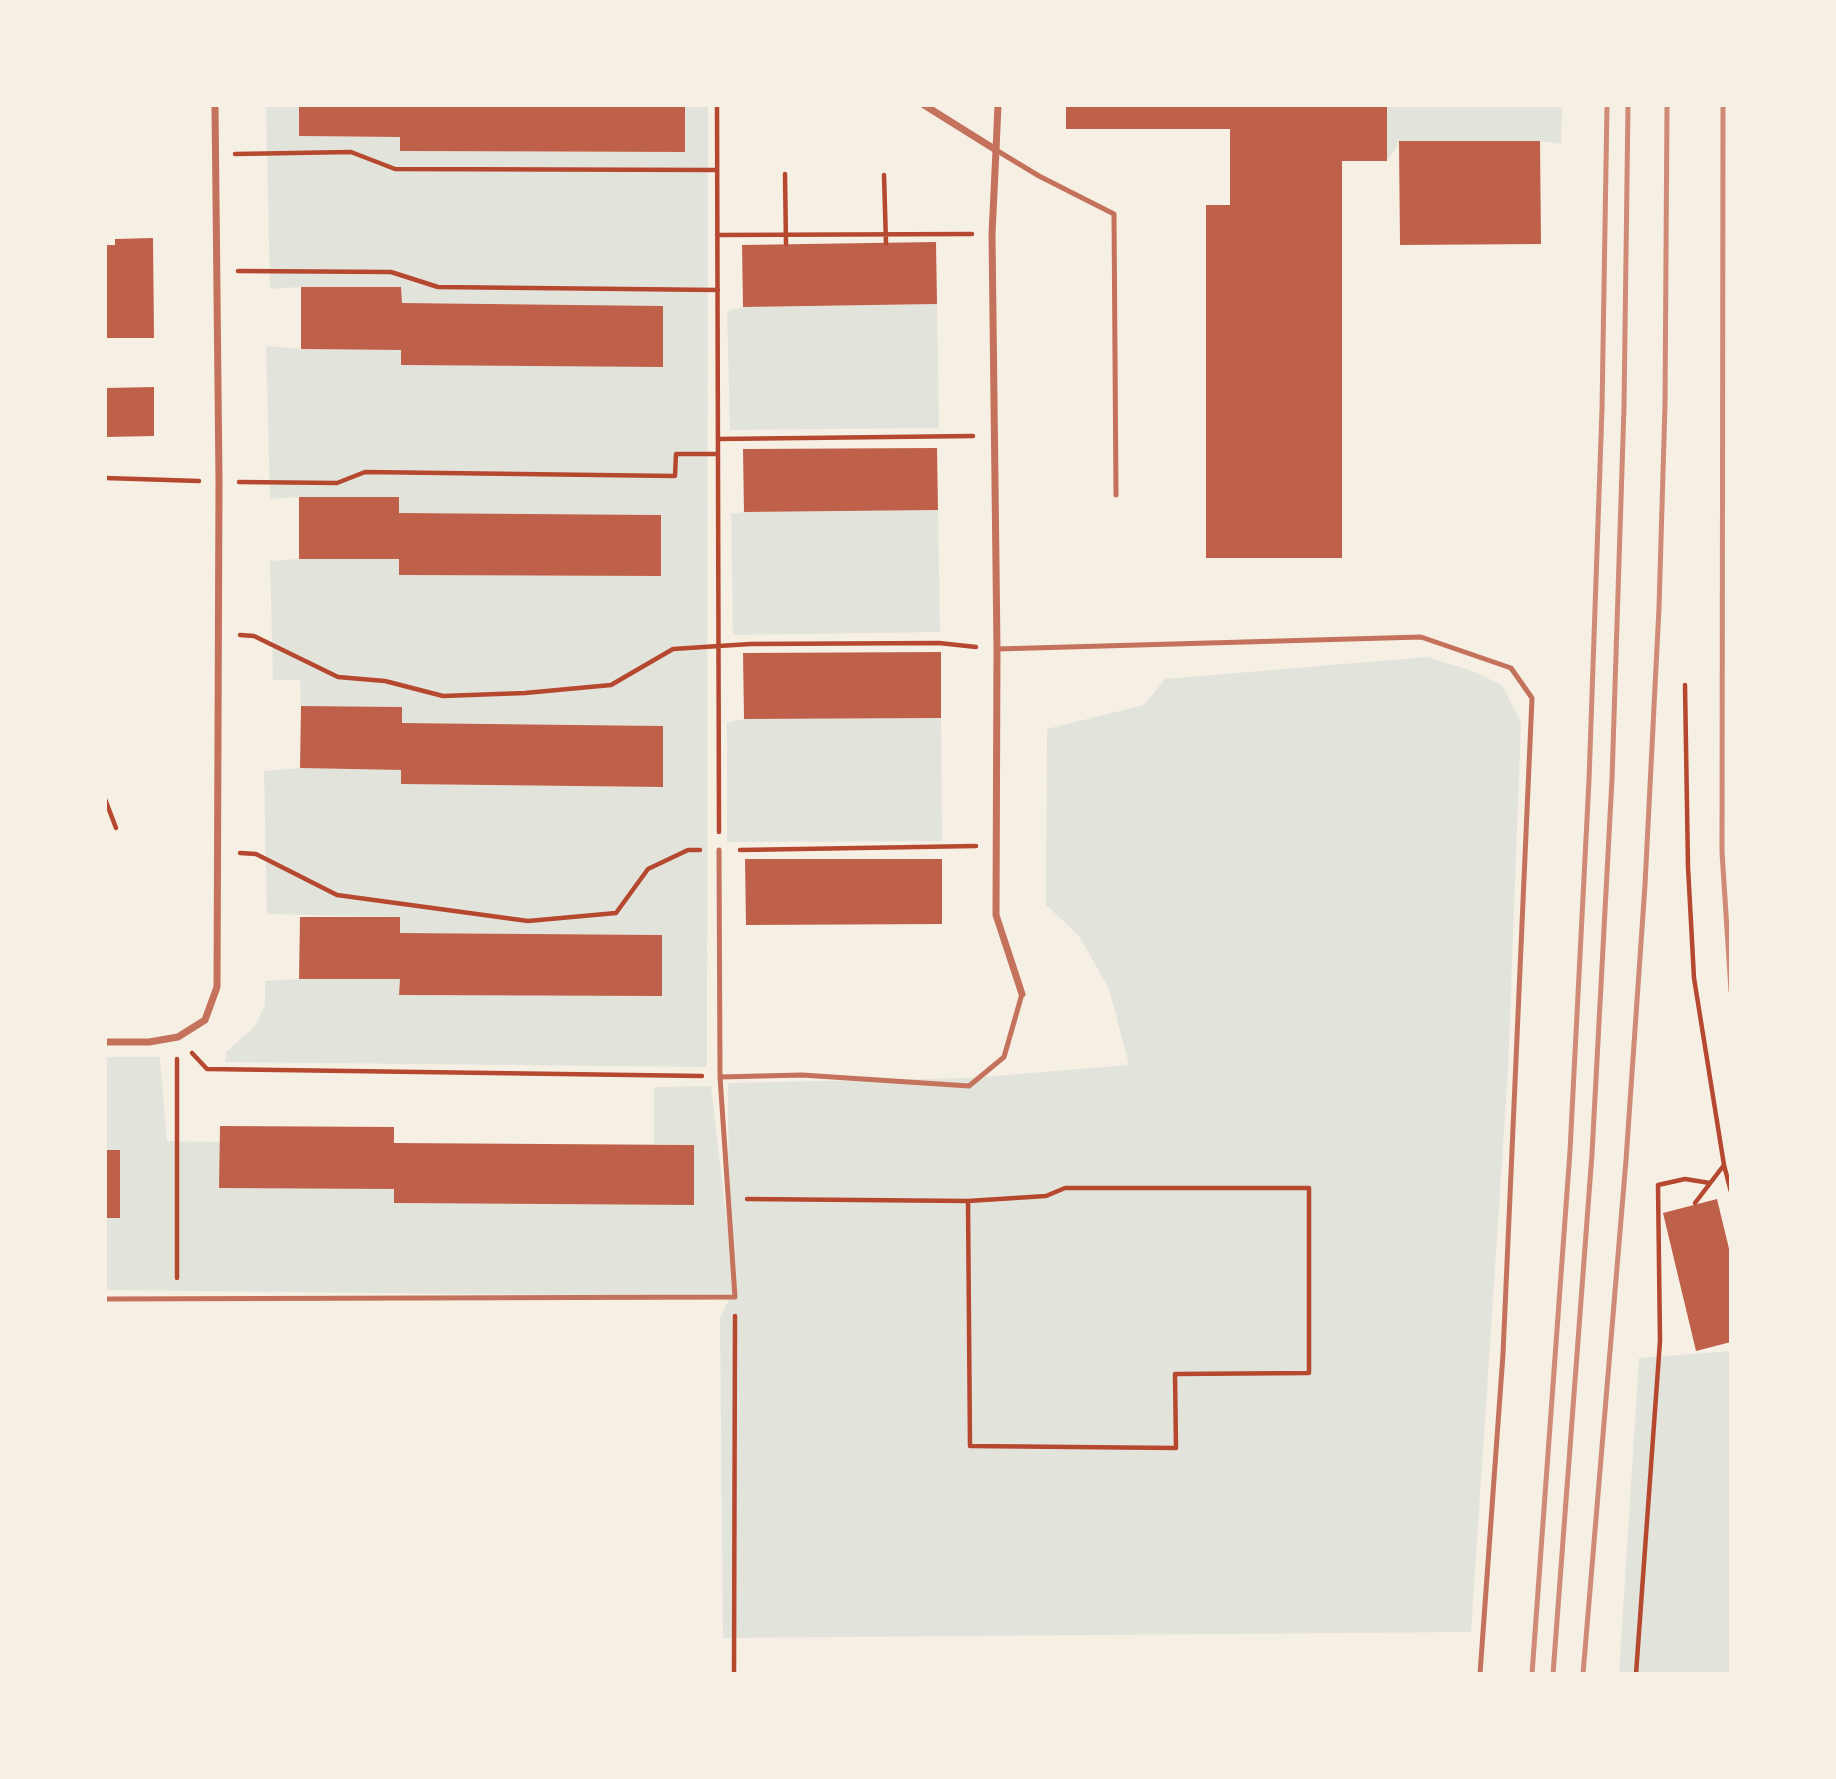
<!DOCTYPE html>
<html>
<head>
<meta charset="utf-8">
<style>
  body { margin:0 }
  #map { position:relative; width:1836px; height:1779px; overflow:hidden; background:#f6efe4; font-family:Bitter,serif }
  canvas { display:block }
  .frame { position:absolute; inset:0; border:107px solid #f6efe4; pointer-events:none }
</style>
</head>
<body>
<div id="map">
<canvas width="1836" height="1779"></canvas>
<div class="frame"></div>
</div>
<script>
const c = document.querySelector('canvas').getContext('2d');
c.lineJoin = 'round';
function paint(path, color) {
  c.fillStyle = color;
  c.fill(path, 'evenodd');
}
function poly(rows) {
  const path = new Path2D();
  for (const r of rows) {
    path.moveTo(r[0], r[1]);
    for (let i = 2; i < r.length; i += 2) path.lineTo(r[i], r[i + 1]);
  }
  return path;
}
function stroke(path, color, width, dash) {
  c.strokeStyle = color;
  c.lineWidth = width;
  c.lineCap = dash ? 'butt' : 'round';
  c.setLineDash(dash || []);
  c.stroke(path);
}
paint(poly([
  [266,105,299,105,299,136,400,137,401,151,590,152,685,152,685,105,708,105,707,1067,225,1062,226,1052,255,1026,265,1005,265,981,299,979,400,979,400,995,662,996,662,935,400,933,399,917,267,914,264,771,300,768,401,770,402,784,663,787,663,726,402,723,401,707,301,706,300,680,273,680,270,561,299,559,399,559,399,575,661,576,661,515,399,513,398,497,299,497,270,499,266,346,301,349,401,350,401,365,663,366,663,306,402,303,401,287,301,287,270,289],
  [1387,105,1562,105,1561,144,1540,141,1400,141,1387,161],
  [937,304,939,428,730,430,727,311,743,307],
  [938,510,940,632,733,635,731,514,744,512],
  [1427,657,1470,670,1502,685,1521,722,1508,1071,1471,1632,723,1638,720,1318,730,1297,105,1290,105,1218,120,1218,105,1150,105,1057,160,1057,167,1141,220,1142,394,1189,394,1203,693,1205,694,1145,654,1144,654,1087,711,1086,729,1242,728,1083,969,1078,1129,1065,1109,989,1079,936,1046,905,1047,729,1144,705,1165,679],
  [941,718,942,841,727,842,727,723,744,719],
  [1731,1351,1731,1674,1619,1674,1639,1358]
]), '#e2e4dc');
paint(poly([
  [299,105,685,105,685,152,400,151,400,137,299,136],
  [1066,105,1387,105,1387,161,1342,161,1342,558,1206,558,1206,205,1230,205,1230,129,1066,129],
  [1399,141,1540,141,1541,244,1400,245],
  [153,238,154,338,105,338,105,245,115,245,115,239],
  [936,242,937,304,743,307,742,245],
  [301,287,401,287,402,303,663,306,663,367,401,365,401,350,301,349],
  [154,387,154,436,105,437,105,388],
  [937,448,938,510,744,512,743,449],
  [299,497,399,497,399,513,661,515,661,576,399,575,399,559,299,559],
  [941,652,941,718,744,719,743,653],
  [301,706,402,707,402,723,663,726,663,787,401,784,401,770,300,768],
  [745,859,942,859,942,924,746,925],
  [300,917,400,917,400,933,662,935,662,996,399,995,400,979,299,979],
  [220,1126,394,1127,394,1143,694,1145,694,1205,394,1203,394,1189,219,1188],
  [105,1150,120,1150,120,1218,105,1218],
  [1717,1199,1731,1257,1731,1342,1696,1351,1663,1213]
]), '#bf614a');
stroke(poly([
  [717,105,719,832],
  [235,154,351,152,395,169,717,170],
  [785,174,786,244],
  [884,175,886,243],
  [717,235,972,234],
  [238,271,391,272,438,287,718,290],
  [718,439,973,436],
  [105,478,199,481],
  [239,482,337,483,365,472,675,476,676,454,718,454],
  [240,635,254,636,338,677,385,681,443,696,525,693,611,685,673,649,750,644,939,643,976,647],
  [1685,685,1688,867,1694,978,1724,1165,1731,1192],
  [105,799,116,828],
  [740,850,976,846],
  [240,853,256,854,337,895,528,921,616,913,648,869,688,850,700,850],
  [192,1053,207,1069,702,1076],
  [177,1059,177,1278],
  [747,1199,968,1201,970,1446,1176,1448,1175,1374,1309,1373,1309,1188,1065,1188,1046,1196,968,1201],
  [1695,1203,1724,1165],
  [734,1674,735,1316],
  [1636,1674,1660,1341,1658,1185,1685,1179,1710,1183]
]), '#b5482f', 4.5);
stroke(poly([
  [996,150,1039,176,1114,214,1116,495],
  [997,649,1421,637,1511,668,1532,698,1503,1354,1480,1674],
  [719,850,720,1077],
  [105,1299,735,1297,720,1077,802,1075,969,1086,1004,1057,1022,994]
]), '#c5725c', 5);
stroke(poly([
  [924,105,996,150,992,234,997,649,996,915,1022,994],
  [996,150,998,105],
  [105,1042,149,1042,178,1037,205,1020,217,987,219,481,215,105]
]), '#c5725c', 7);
stroke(poly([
  [1723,105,1722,852,1731,991],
  [1532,1674,1570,1151,1589,780,1602,409,1607,105],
  [1553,1674,1592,1154,1612,779,1624,407,1628,105],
  [1583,1674,1626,1160,1645,885,1659,608,1665,405,1667,105]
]), '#cf8b77', 5);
</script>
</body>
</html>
